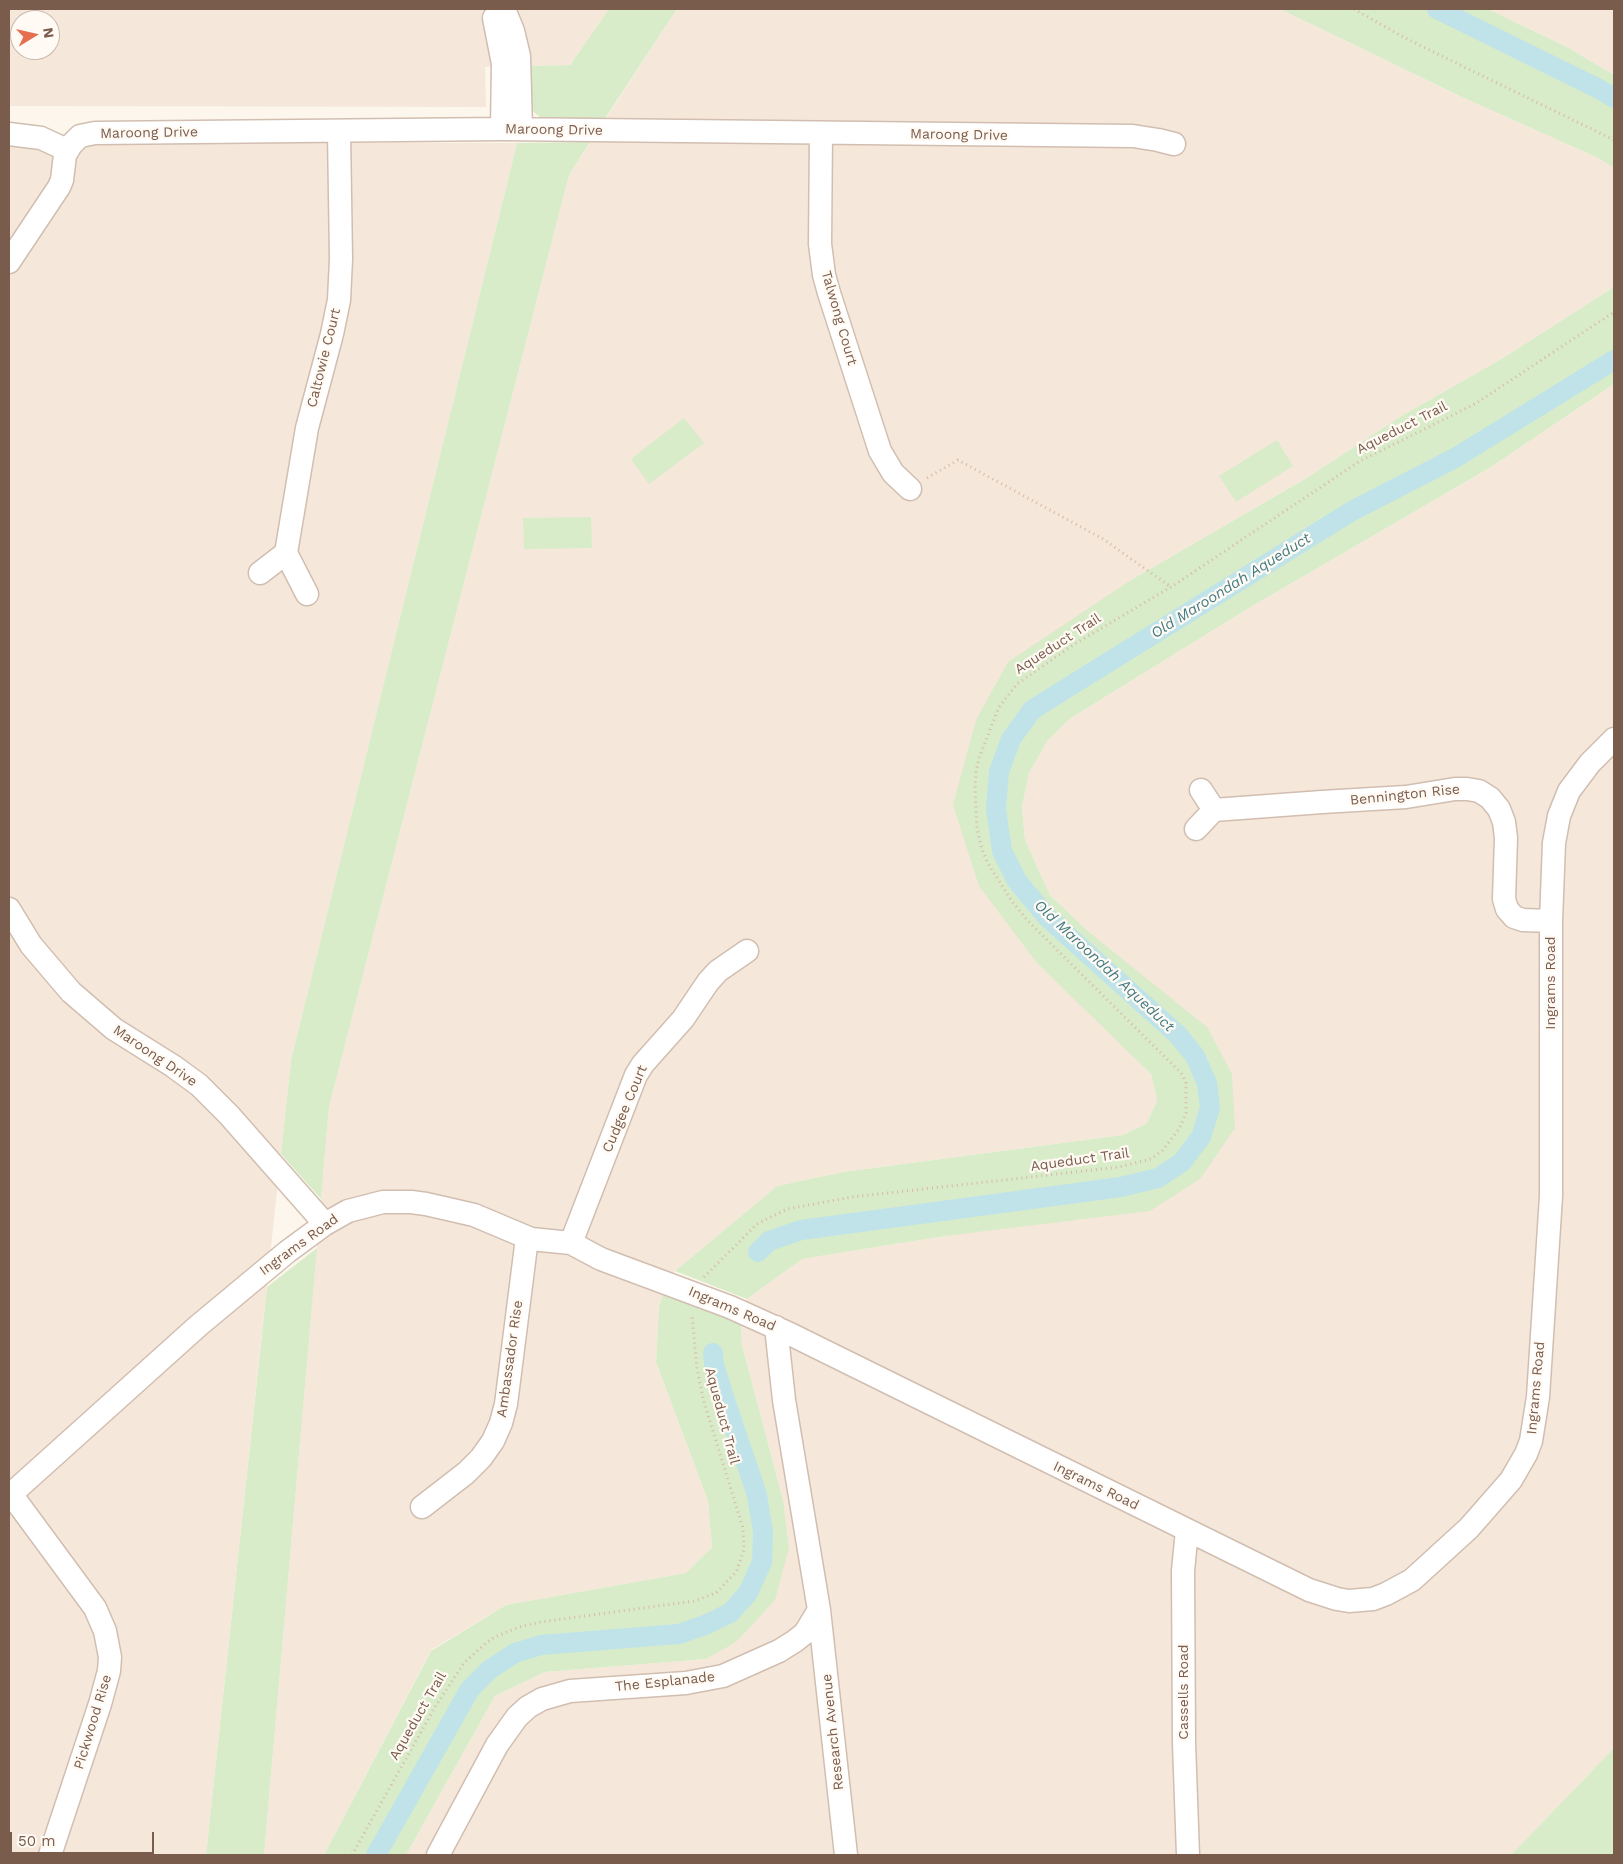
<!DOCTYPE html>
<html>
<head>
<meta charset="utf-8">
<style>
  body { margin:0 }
  #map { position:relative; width:1623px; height:1864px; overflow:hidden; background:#fdf6ec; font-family:"Work Sans",sans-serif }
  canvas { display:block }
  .frame { position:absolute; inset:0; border:10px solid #7a5c4d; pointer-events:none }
  .north { position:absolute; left:10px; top:10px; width:50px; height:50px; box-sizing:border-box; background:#fffaf3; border:1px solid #cabbb1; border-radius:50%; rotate:81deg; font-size:14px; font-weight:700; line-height:20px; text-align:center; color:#7a5c4d }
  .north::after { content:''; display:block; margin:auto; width:18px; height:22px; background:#e76f51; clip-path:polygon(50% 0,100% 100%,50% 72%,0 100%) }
  .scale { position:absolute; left:10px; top:1832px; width:144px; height:22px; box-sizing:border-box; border:2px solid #7a5c4d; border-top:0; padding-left:6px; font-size:15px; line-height:18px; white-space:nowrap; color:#7a5c4d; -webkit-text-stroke:4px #fffaf3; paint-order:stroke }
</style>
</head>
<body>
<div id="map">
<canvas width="1623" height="1864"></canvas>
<div class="frame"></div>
<div class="north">N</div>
<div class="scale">50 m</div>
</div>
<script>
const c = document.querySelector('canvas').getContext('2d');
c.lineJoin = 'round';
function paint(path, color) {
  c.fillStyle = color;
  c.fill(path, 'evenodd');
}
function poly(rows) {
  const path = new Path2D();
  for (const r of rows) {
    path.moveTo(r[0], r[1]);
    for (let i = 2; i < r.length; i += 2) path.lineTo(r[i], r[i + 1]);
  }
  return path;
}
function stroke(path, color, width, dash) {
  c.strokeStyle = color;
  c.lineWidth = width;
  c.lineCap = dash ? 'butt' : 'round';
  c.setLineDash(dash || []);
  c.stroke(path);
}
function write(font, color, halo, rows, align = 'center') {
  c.font = font + ' "Work Sans",sans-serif';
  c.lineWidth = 4.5;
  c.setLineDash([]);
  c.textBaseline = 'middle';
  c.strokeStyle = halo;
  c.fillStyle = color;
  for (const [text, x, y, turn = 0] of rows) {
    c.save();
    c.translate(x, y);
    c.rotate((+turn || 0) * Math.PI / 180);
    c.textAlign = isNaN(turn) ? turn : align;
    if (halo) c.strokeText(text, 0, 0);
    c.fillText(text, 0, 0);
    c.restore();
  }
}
paint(poly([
  [9,9,609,9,570,65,485,67,486,107,9,106],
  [20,20,50,20,50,50,20,50],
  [677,9,1280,9,1464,98,1598,158,1614,168,1614,287,1503,358,1403,415,1305,479,1131,580,953,805,1131,1053,1151,1074,1157,1100,1147,1123,1123,1135,843,1172,777,1186,675,1271,659,1306,656,1362,708,1501,712,1547,686,1573,506,1605,431,1650,324,1855,264,1855,329,1107,569,175],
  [1488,9,1614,9,1614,75,1569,48],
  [9,142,517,143,291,1060,206,1855,9,1855],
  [1614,384,1614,1748,1511,1855,406,1855,495,1696,545,1672,706,1659,783,1500,742,1345,741,1321,747,1299,802,1259,945,1236,1200,1179,1090,933,1050,895,1025,840,1022,807,1029,773,1048,740,1071,718,1249,608,1491,467]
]), '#f5e8da');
paint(poly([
  [609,9,677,9,604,120,542,119,528,107,529,66,570,65],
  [1280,9,1488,9,1569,48,1614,75,1614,168,1598,158,1464,98],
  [590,142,569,175,329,1107,321,1199,281,1154,291,1060,517,143],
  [1614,287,1614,384,1491,467,1249,608,1071,718,1048,740,1029,773,1022,807,1025,840,1050,895,1090,933,1207,1027,1232,1074,1235,1128,1200,1179,1150,1211,945,1236,802,1259,747,1299,675,1271,777,1186,843,1172,1123,1135,1147,1123,1157,1100,1151,1074,1037,963,979,886,953,805,976,720,1008,662,1131,580,1305,479,1403,415,1503,358],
  [684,418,704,443,649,484,631,459],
  [1277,440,1293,466,1236,502,1219,476],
  [591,517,592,548,524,549,523,518],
  [317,1248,264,1855,206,1855,267,1287],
  [664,1294,741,1321,742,1345,783,1500,789,1548,775,1600,736,1642,706,1659,545,1672,495,1696,406,1855,324,1855,431,1651,506,1605,686,1573,712,1547,708,1501,656,1362,659,1306],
  [1614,1748,1614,1855,1511,1855]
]), '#d8ecc9');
stroke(poly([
  [1437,9,1599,89,1614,98],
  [758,1252,769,1241,801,1230,1121,1187,1158,1178,1182,1162,1201,1137,1210,1108,1207,1083,1195,1056,1178,1035,1047,917,1017,881,1002,851,996,809,999,772,1011,739,1032,710,1075,683,1352,511,1455,458,1614,360],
  [376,1855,470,1689,489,1670,515,1653,541,1645,679,1634,705,1625,730,1613,748,1593,762,1562,763,1532,757,1495,723,1394,714,1364,713,1353]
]), '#bfe3e8', 20);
const minor = poly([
  [504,9,513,31,519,56,521,129],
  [494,18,503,64,502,129],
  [821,133,820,244,824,275,829,293,880,451,893,473,910,489],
  [9,134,41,138,67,150],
  [9,262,59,187,62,180,65,155,71,145,80,136,95,133,502,129,1133,136,1158,140,1174,144],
  [286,553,307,428,332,334,339,300,341,259,339,132],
  [260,573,286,553,307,594],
  [1214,810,1322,802,1406,797,1455,789,1467,789,1479,791,1490,798,1499,809,1504,822,1506,838,1504,899,1507,909,1514,917,1523,920,1551,921],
  [1196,829,1214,810,1201,790],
  [9,909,31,945,71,992,114,1029,173,1066,199,1085,229,1115,325,1224],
  [571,1243,636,1075,643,1064,683,1019,708,982,718,971,747,951],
  [776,1327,784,1400,819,1610,846,1855],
  [11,1494,95,1608,105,1631,110,1657,109,1671,100,1704,50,1855],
  [9,1496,198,1326,287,1252,325,1224,348,1211,383,1202,411,1202,426,1204,474,1215,531,1239,571,1243,601,1259,730,1307,792,1335,1309,1590,1337,1599,1349,1601,1373,1599,1386,1594,1412,1580,1469,1528,1511,1480,1526,1454,1531,1441,1538,1397,1551,1196,1551,921,1554,843,1559,816,1569,791,1590,763,1614,739],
  [422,1507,466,1473,481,1458,493,1441,501,1423,506,1404,527,1238],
  [1187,1530,1183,1571,1184,1743,1188,1855],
  [438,1855,497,1745,517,1717,528,1707,542,1699,570,1691,686,1683,723,1676,779,1651,795,1641,805,1633,819,1610]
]);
stroke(minor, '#d1beb0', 25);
stroke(poly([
  [1354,9,1405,38,1614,140],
  [927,478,958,460,1103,539,1171,587],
  [704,1277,757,1224,787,1209,852,1197,1119,1167,1151,1159,1162,1151,1179,1129,1186,1113,1186,1083,1181,1073,1027,920,1011,900,987,862,981,846,977,828,975,789,976,772,979,758,999,707,1017,684,1073,645,1171,587,1360,461,1475,404,1614,312],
  [352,1855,435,1707,464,1663,486,1643,495,1637,519,1627,541,1622,694,1601,716,1593,736,1572,744,1550,743,1528,704,1402,697,1369,692,1315]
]), '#d9b8a5', 3, [1, 4]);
stroke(minor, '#fff', 22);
write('14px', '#7a5c4d', '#fffaf3', [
  ["Maroong Drive",554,130,1],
  ["Maroong Drive",149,133,-1],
  ["Maroong Drive",959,135,1],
  ["Talwong Court",839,318,74],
  ["Caltowie Court",324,358,-76],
  ["Aqueduct Trail",1402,428,-27],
  ["Aqueduct Trail",1058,644,-33],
  ["Bennington Rise",1405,795,-6],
  ["Ingrams Road",1551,983,-90],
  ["Maroong Drive",155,1056,34],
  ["Cudgee Court",625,1109,-67],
  ["Aqueduct Trail",1080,1160,-8],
  ["Ingrams Road",299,1245,-36],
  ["Ingrams Road",732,1309,23],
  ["Ambassador Rise",510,1359,-82],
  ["Ingrams Road",1536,1388,-85],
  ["Aqueduct Trail",722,1416,75],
  ["Ingrams Road",1096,1486,26],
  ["The Esplanade",665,1682,-6],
  ["Cassells Road",1184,1692,-90],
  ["Aqueduct Trail",418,1716,-60],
  ["Pickwood Rise",93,1722,-73],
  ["Research Avenue",833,1732,-96]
]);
write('italic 15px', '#437c86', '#fffaf3', [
  ["Old Maroondah Aqueduct",1231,586,-32],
  ["Old Maroondah Aqueduct",1104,966,43]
]);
</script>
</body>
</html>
